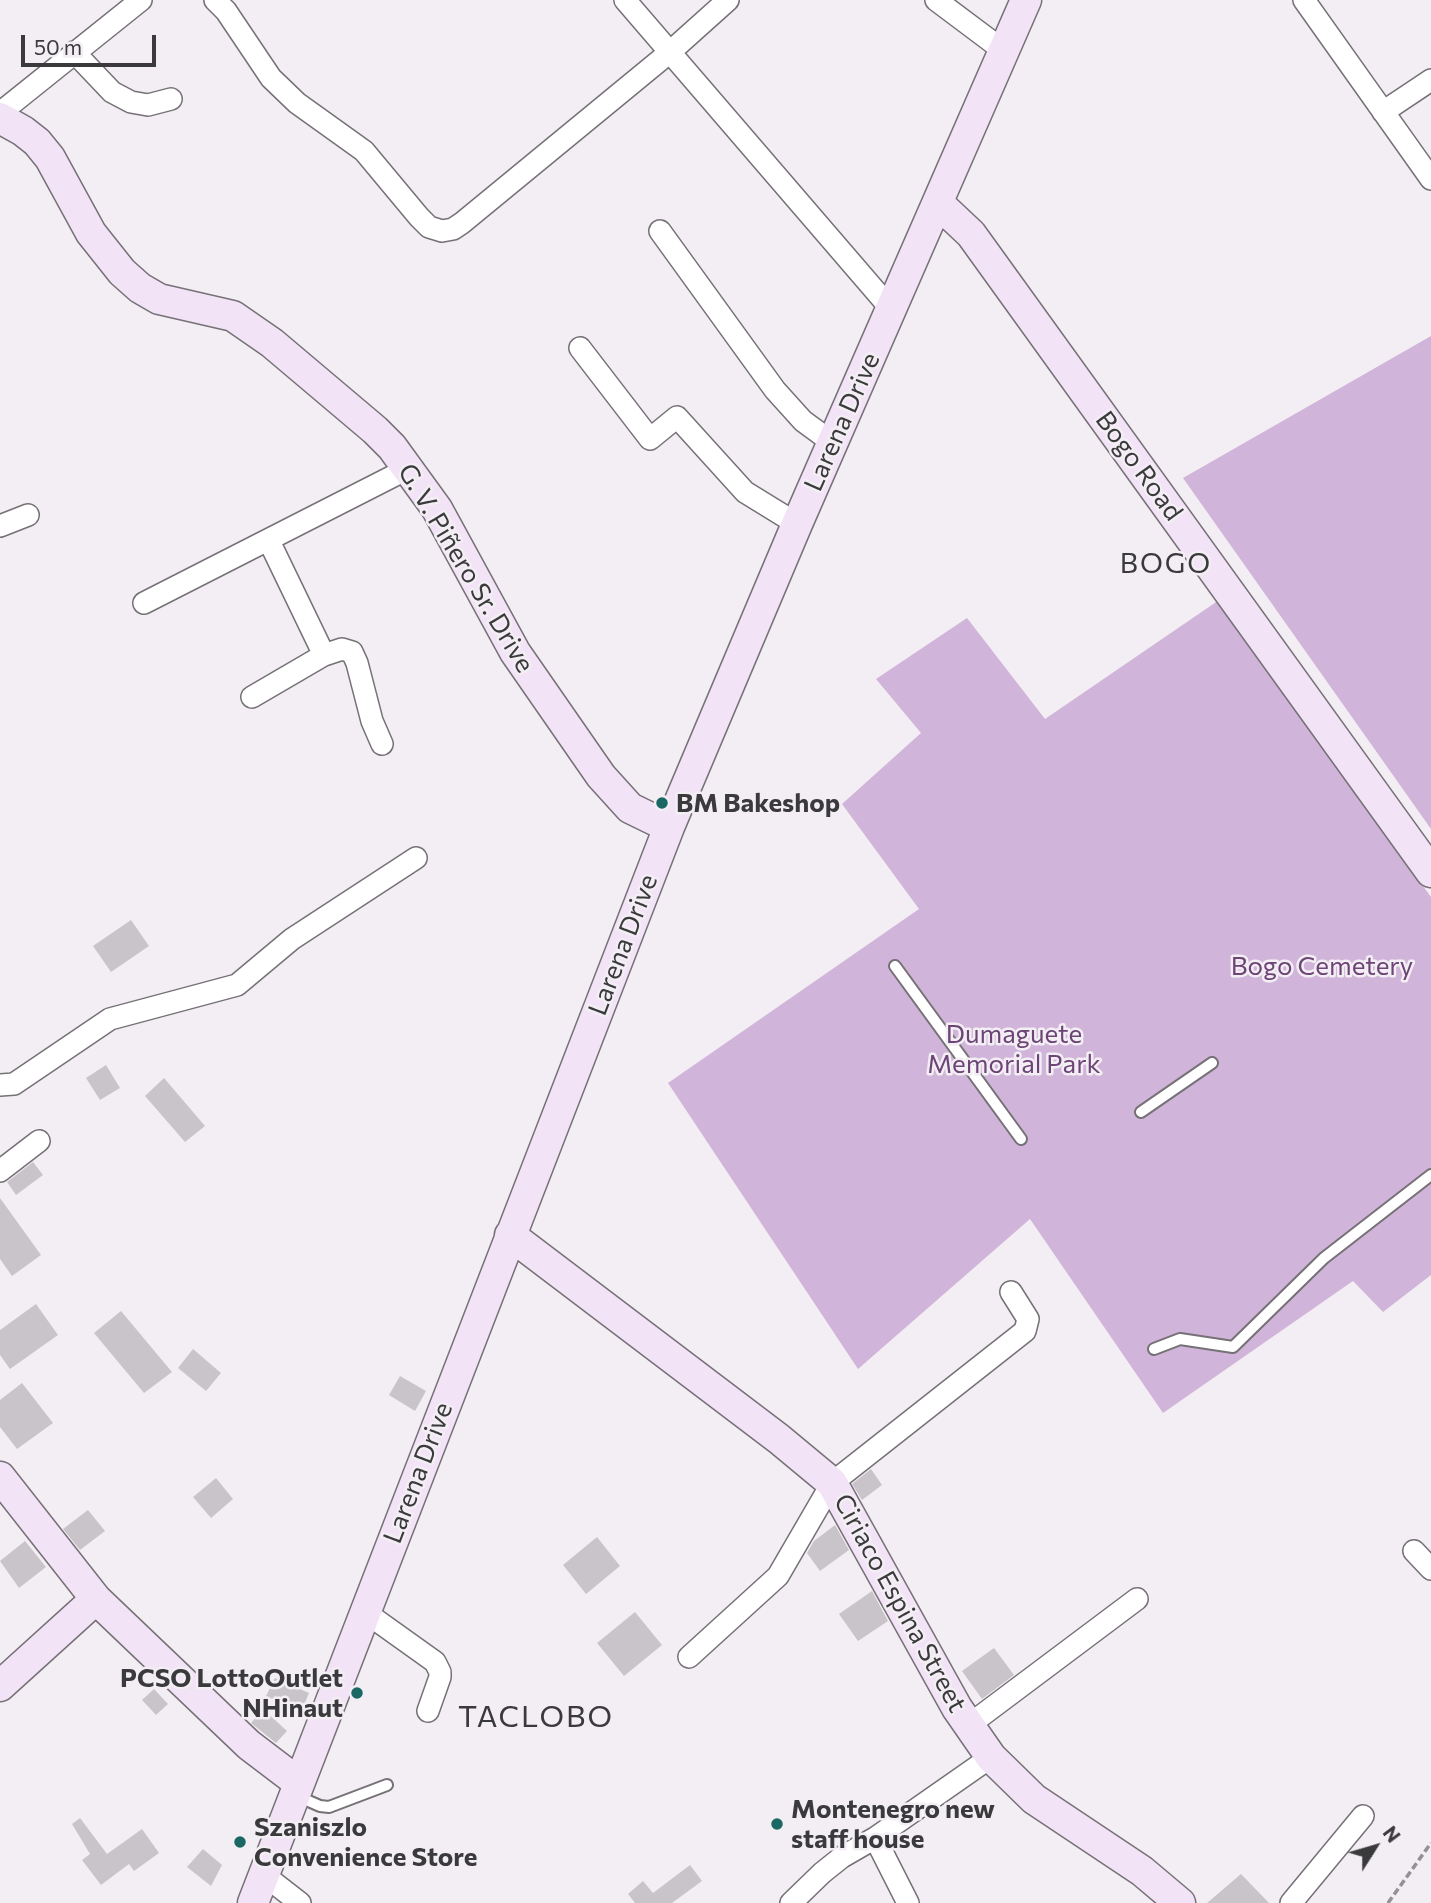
<!DOCTYPE html>
<html>
<head>
<meta charset="utf-8">
<style>
  body { margin:0 }
  #map { position:relative; width:1431px; height:1903px; overflow:hidden; background:#f3eef4; font-family:Commissioner,sans-serif }
  canvas { display:block }
  .north { position:absolute; left:1340px; top:1812px; width:70px; height:70px; -webkit-text-stroke:5px #f3eef4; paint-order:stroke; rotate:53deg; font-size:19px; font-weight:700; line-height:28px; text-align:center; color:#3a393b }
  .north::after { content:''; display:block; margin:auto; width:24px; height:32px; background:#3a393b; clip-path:polygon(50% 0,100% 100%,50% 72%,0 100%) }
  .scale { position:absolute; left:21px; top:35px; width:135px; height:32px; box-sizing:border-box; border:4px solid #3a393b; border-top:0; padding-left:9px; font-size:21px; line-height:24px; white-space:nowrap; color:#3a393b; -webkit-text-stroke:5px #f3eef4; paint-order:stroke }
</style>
</head>
<body>
<div id="map">
<canvas width="1431" height="1903"></canvas>
<div class="north">N</div>
<div class="scale">50 m</div>
</div>
<script>
const c = document.querySelector('canvas').getContext('2d');
c.lineJoin = 'round';
function paint(path, color) {
  c.fillStyle = color;
  c.fill(path, 'evenodd');
}
function poly(rows) {
  const path = new Path2D();
  for (const r of rows) {
    path.moveTo(r[0], r[1]);
    for (let i = 2; i < r.length; i += 2) path.lineTo(r[i], r[i + 1]);
  }
  return path;
}
function stroke(path, color, width, dash) {
  c.strokeStyle = color;
  c.lineWidth = width;
  c.lineCap = dash ? 'butt' : 'round';
  c.setLineDash(dash || []);
  c.stroke(path);
}
function write(font, color, halo, rows, align = 'center') {
  c.font = font + ' Commissioner,sans-serif';
  c.lineWidth = 5;
  c.setLineDash([]);
  c.textBaseline = 'middle';
  c.strokeStyle = halo;
  c.fillStyle = color;
  for (const [text, x, y, turn = 0] of rows) {
    c.save();
    c.translate(x, y);
    c.rotate((+turn || 0) * Math.PI / 180);
    c.textAlign = isNaN(turn) ? turn : align;
    if (halo) c.strokeText(text, 0, 0);
    c.fillText(text, 0, 0);
    c.restore();
  }
}
paint(poly([
  [1431,336,1431,829,1183,478],
  [1222,598,1363,804,1431,897,1431,1275,1383,1312,1353,1281,1163,1413,1030,1219,858,1369,668,1083,919,909,842,804,921,733,876,679,967,618,1045,719]
]), '#d1b4d9');
paint(poly([
  [131,920,149,946,111,972,93,946],
  [106,1065,120,1088,100,1100,86,1078],
  [164,1078,205,1126,185,1142,145,1096],
  [33,1162,43,1175,16,1195,7,1182],
  [0,1198,41,1255,12,1276,0,1259],
  [36,1304,58,1335,10,1369,0,1355,0,1330],
  [121,1311,172,1372,144,1393,94,1333],
  [193,1349,221,1373,206,1391,178,1368],
  [400,1376,426,1391,415,1411,389,1395],
  [22,1383,53,1423,17,1449,0,1427,0,1400],
  [871,1469,882,1485,862,1500,852,1484],
  [216,1478,233,1499,211,1518,193,1497],
  [88,1510,105,1531,80,1550,63,1529],
  [835,1525,849,1550,820,1571,807,1553,814,1541],
  [597,1537,620,1566,586,1594,563,1565],
  [25,1541,46,1567,19,1588,0,1561],
  [872,1591,888,1621,858,1641,839,1614],
  [635,1612,662,1645,624,1676,597,1643],
  [994,1648,1014,1675,982,1699,962,1671],
  [275,1678,309,1693,301,1712,266,1696],
  [154,1689,168,1704,156,1715,142,1700],
  [263,1709,287,1731,276,1743,251,1723],
  [80,1818,107,1854,142,1829,159,1853,134,1871,129,1864,101,1885,82,1860,90,1854,72,1824],
  [203,1849,222,1865,211,1886,187,1867],
  [690,1865,702,1881,672,1903,635,1903,628,1894,643,1881,653,1893],
  [1241,1874,1269,1903,1207,1903]
]), '#c9c4ca');
const lane = poly([
  [895,966,1021,1139],
  [1141,1112,1212,1063],
  [1154,1349,1180,1339,1233,1347,1324,1258,1431,1175],
  [297,1796,320,1806,329,1807,387,1785]
]);
const street = poly([
  [215,0,226,11,271,78,297,103,364,151,419,217,429,227,442,231,453,229,462,223,670,52,728,0],
  [625,0,891,309],
  [936,0,1004,51],
  [1304,0,1431,179],
  [74,52,112,92,131,102,148,105,171,99],
  [1383,112,1431,80],
  [0,113,141,0],
  [660,231,775,390,803,421,833,443],
  [580,348,650,439,677,417,745,492,797,524],
  [0,526,28,515],
  [269,541,324,655,342,649,352,652,357,663,372,721,382,744],
  [144,603,409,468],
  [252,697,324,655],
  [0,1085,14,1084,110,1019,237,985,292,939,416,858],
  [0,1171,39,1141],
  [1414,1551,1431,1569],
  [365,1612,435,1662,440,1672,440,1677,428,1711],
  [689,1657,778,1576,832,1483,1025,1331,1028,1319,1011,1292],
  [969,1725,1137,1599],
  [875,1838,908,1903],
  [264,1875,300,1903],
  [791,1903,822,1873,842,1857,875,1838,991,1757],
  [1291,1903,1363,1816]
]);
const secondary = poly([
  [0,118,23,131,37,142,50,158,91,233,122,272,140,288,159,299,233,316,272,343,375,430,392,447,437,509,515,652,601,776,630,808,669,827],
  [938,203,971,234,1431,872],
  [510,1235,779,1439,832,1483,957,1708,991,1757,1034,1799,1142,1871,1180,1903],
  [0,1477,96,1599,249,1745,299,1783],
  [0,1686,96,1599],
  [253,1903,669,827,797,524,1026,0]
]);
stroke(lane, '#757176', 14);
stroke(street, '#757176', 24);
stroke(secondary, '#757176', 33);
stroke(poly([
  [1388,1903,1431,1843]
]), '#949195', 3.5, [7, 3.5]);
stroke(lane, '#fff', 10);
stroke(street, '#fff', 21);
stroke(secondary, '#f2e3f6', 30);
for (const [x, y, r, color] of [
  [662,803,7,"#1a6764"],
  [357,1693,7,"#1a6764"],
  [777,1824,7,"#1a6764"],
  [240,1842,7,"#1a6764"]
]) {
  const dot = new Path2D();
  dot.arc(x, y, r, 0, 2 * Math.PI);
  c.fillStyle = color;
  c.fill(dot);
  stroke(dot, '#f3eef4', 2.5);
}
write('26px', '#3a393b', '#f3eef4', [
  ["Larena Drive",842,422,-66],
  ["Bogo Road",1139,466,54],
  ["G. V. Piñero Sr. Drive",466,568,59],
  ["Larena Drive",623,945,-69],
  ["Larena Drive",418,1473,-69],
  ["Ciriaco Espina Street",900,1603,61]
]);
write('bold 26px', '#3a393b', '#f3eef4', [
  ["BM Bakeshop",676,803],
  ["PCSO LottoOutlet",343,1678,"right"],
  ["NHinaut",343,1708,"right"],
  ["Montenegro new",791,1809],
  ["staff house",791,1839],
  ["Szaniszlo",254,1827],
  ["Convenience Store",254,1857]
], 'left');
write('26px', '#6c4476', '#f3eef4', [
  ["Bogo Cemetery",1322,966],
  ["Dumaguete",1014,1034],
  ["Memorial Park",1014,1064]
]);
c.letterSpacing = '2px';
write('28px', '#3a393b', '#f3eef4', [
  ["BOGO",1166,564]
]);
c.letterSpacing = '0px';
c.letterSpacing = '2px';
write('30px', '#3a393b', '#f3eef4', [
  ["TACLOBO",536,1717]
]);
c.letterSpacing = '0px';
</script>
</body>
</html>
